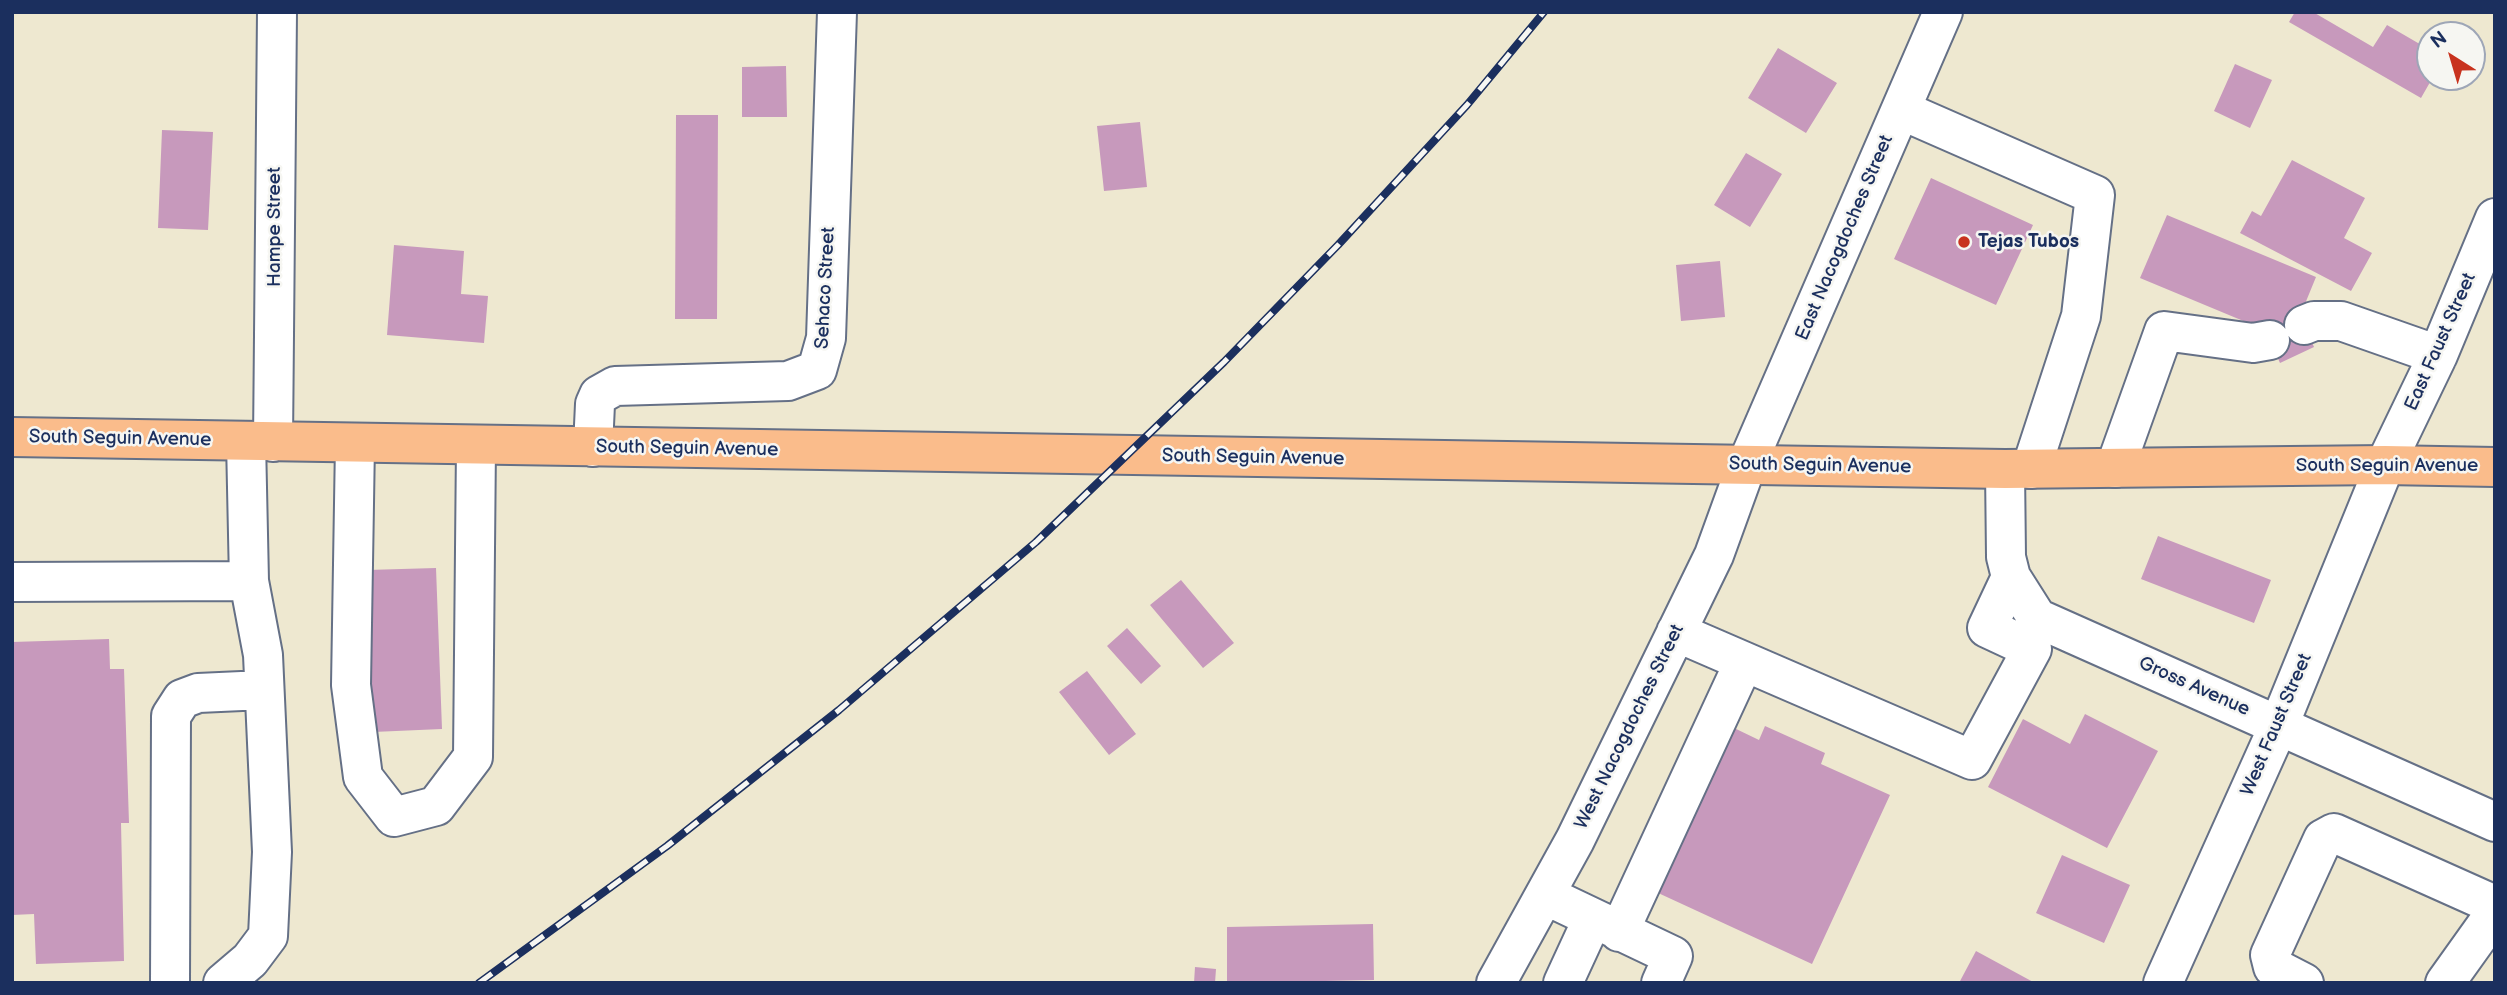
<!DOCTYPE html>
<html>
<head>
<meta charset="utf-8">
<style>
  body { margin:0 }
  #map { position:relative; width:2507px; height:995px; overflow:hidden; background:#eee8d0; font-family:"Balsamiq Sans",sans-serif }
  canvas { display:block }
  .frame { position:absolute; inset:0; border:14px solid #1b2f5e; pointer-events:none }
  .north { position:absolute; left:2416px; top:21px; width:70px; height:70px; box-sizing:border-box; background:#f6f6f2; border:2px solid #9ea6b7; border-radius:50%; rotate:323deg; font-size:19px; font-weight:700; line-height:28px; text-align:center; color:#1b2f5e }
  .north::after { content:''; display:block; margin:auto; width:24px; height:32px; background:#c8321e; clip-path:polygon(50% 0,100% 100%,50% 72%,0 100%) }
</style>
</head>
<body>
<div id="map">
<canvas width="2507" height="995"></canvas>
<div class="frame"></div>
<div class="north">N</div>
</div>
<script>
const c = document.querySelector('canvas').getContext('2d');
c.lineJoin = 'round';
function paint(path, color) {
  c.fillStyle = color;
  c.fill(path, 'evenodd');
}
function poly(rows) {
  const path = new Path2D();
  for (const r of rows) {
    path.moveTo(r[0], r[1]);
    for (let i = 2; i < r.length; i += 2) path.lineTo(r[i], r[i + 1]);
  }
  return path;
}
function stroke(path, color, width, dash) {
  c.strokeStyle = color;
  c.lineWidth = width;
  c.lineCap = dash ? 'butt' : 'round';
  c.setLineDash(dash || []);
  c.stroke(path);
}
function write(font, color, halo, rows, align = 'center') {
  c.font = font + ' "Balsamiq Sans",sans-serif';
  c.lineWidth = 5;
  c.setLineDash([]);
  c.textBaseline = 'middle';
  c.strokeStyle = halo;
  c.fillStyle = color;
  for (const [text, x, y, turn = 0] of rows) {
    c.save();
    c.translate(x, y);
    c.rotate((+turn || 0) * Math.PI / 180);
    c.textAlign = isNaN(turn) ? turn : align;
    if (halo) c.strokeText(text, 0, 0);
    c.fillText(text, 0, 0);
    c.restore();
  }
}
paint(poly([
  [2295,12,2313,12,2373,47,2387,25,2430,50,2430,77,2433,77,2421,98,2289,22],
  [1778,48,1837,83,1806,133,1748,98],
  [2235,64,2272,80,2250,128,2214,111],
  [786,66,787,117,742,117,742,67],
  [676,115,718,115,717,319,675,319],
  [1140,122,1147,187,1104,191,1097,126],
  [162,130,213,132,208,230,158,228],
  [1746,153,1782,174,1750,227,1714,205],
  [2292,160,2365,198,2344,238,2372,253,2351,291,2240,233,2252,211,2261,216],
  [1931,178,2033,225,1996,305,1894,259],
  [2167,215,2316,277,2300,316,2314,347,2280,363,2265,330,2140,278],
  [394,245,464,251,461,294,488,296,484,343,387,335],
  [1720,261,1725,317,1681,321,1676,265],
  [2158,536,2271,580,2254,623,2141,579],
  [436,568,442,729,373,732,367,570],
  [1181,580,1234,643,1203,668,1150,605],
  [1127,628,1161,666,1141,684,1107,646],
  [109,639,110,669,124,669,129,823,121,823,124,961,36,964,34,914,12,915,12,642],
  [1087,671,1136,734,1109,755,1059,692],
  [2085,714,2158,751,2107,848,1988,787,2023,719,2070,744],
  [1765,726,1825,753,1821,764,1890,795,1812,964,1656,892,1732,727,1759,740],
  [2062,855,2130,885,2104,943,2036,913],
  [1373,924,1374,980,1227,983,1227,927],
  [1976,951,2035,983,1959,983],
  [1195,967,1216,969,1215,983,1194,983]
]), '#c799bc');
const minor = poly([
  [1901,110,2095,195,2081,316,2031,469],
  [2304,325,2314,321,2341,321,2438,355],
  [273,442,277,12],
  [355,443,351,685,363,777,394,817,436,806,473,757,476,445],
  [593,447,595,404,599,395,615,386,788,381,817,370,826,338,837,12],
  [2115,468,2164,331,2253,343,2270,340],
  [2005,469,2006,557,2011,577,2037,618,2495,822],
  [12,582,249,581,246,441],
  [1676,632,1972,760,2032,649,1987,628,2011,577],
  [1545,895,1673,956,1661,983],
  [1619,932,1744,662],
  [170,983,171,716,182,699,198,693,264,690],
  [223,983,250,960,268,936,272,852,263,655,249,581],
  [1496,983,1575,840,1714,555,1747,464,1943,12],
  [1563,983,1593,918],
  [2163,983,2279,725,2385,465,2438,355,2495,218],
  [2304,983,2273,967,2270,955,2323,839,2334,833,2495,905],
  [2445,983,2495,913]
]);
const major = poly([
  [12,437,2005,469,2385,465,2495,467]
]);
stroke(minor, '#657086', 42);
stroke(major, '#657086', 42);
stroke(minor, '#fff', 38);
stroke(major, '#fabc8b', 38);
const rail = poly([
  [479,983,667,846,839,710,1036,542,1224,362,1338,245,1467,105,1544,12]
]);
stroke(rail, '#1b2f5e', 8);
stroke(rail, '#f6f6f2', 5, [16]);
for (const [x, y, r, color] of [
  [1964,242,7,"#c8321e"]
]) {
  const dot = new Path2D();
  dot.arc(x, y, r, 0, 2 * Math.PI);
  c.fillStyle = color;
  c.fill(dot);
  stroke(dot, '#f6f6f2', 2.5);
}
write('19px', '#1b2f5e', '#f6f6f2', [
  ["Hampe Street",275,227,-90],
  ["East Nacogdoches Street",1845,238,-67],
  ["Sehaco Street",826,288,-87],
  ["East Faust Street",2441,342,-66],
  ["South Seguin Avenue",120,439,1],
  ["South Seguin Avenue",687,449,1],
  ["South Seguin Avenue",1253,458,1],
  ["South Seguin Avenue",1820,466,1],
  ["South Seguin Avenue",2387,466],
  ["Gross Avenue",2194,687,24],
  ["West Faust Street",2277,725,-67],
  ["West Nacogdoches Street",1630,727,-64]
]);
write('bold 19px', '#1b2f5e', '#f6f6f2', [
  ["Tejas Tubos",1978,242]
], 'left');
</script>
</body>
</html>
